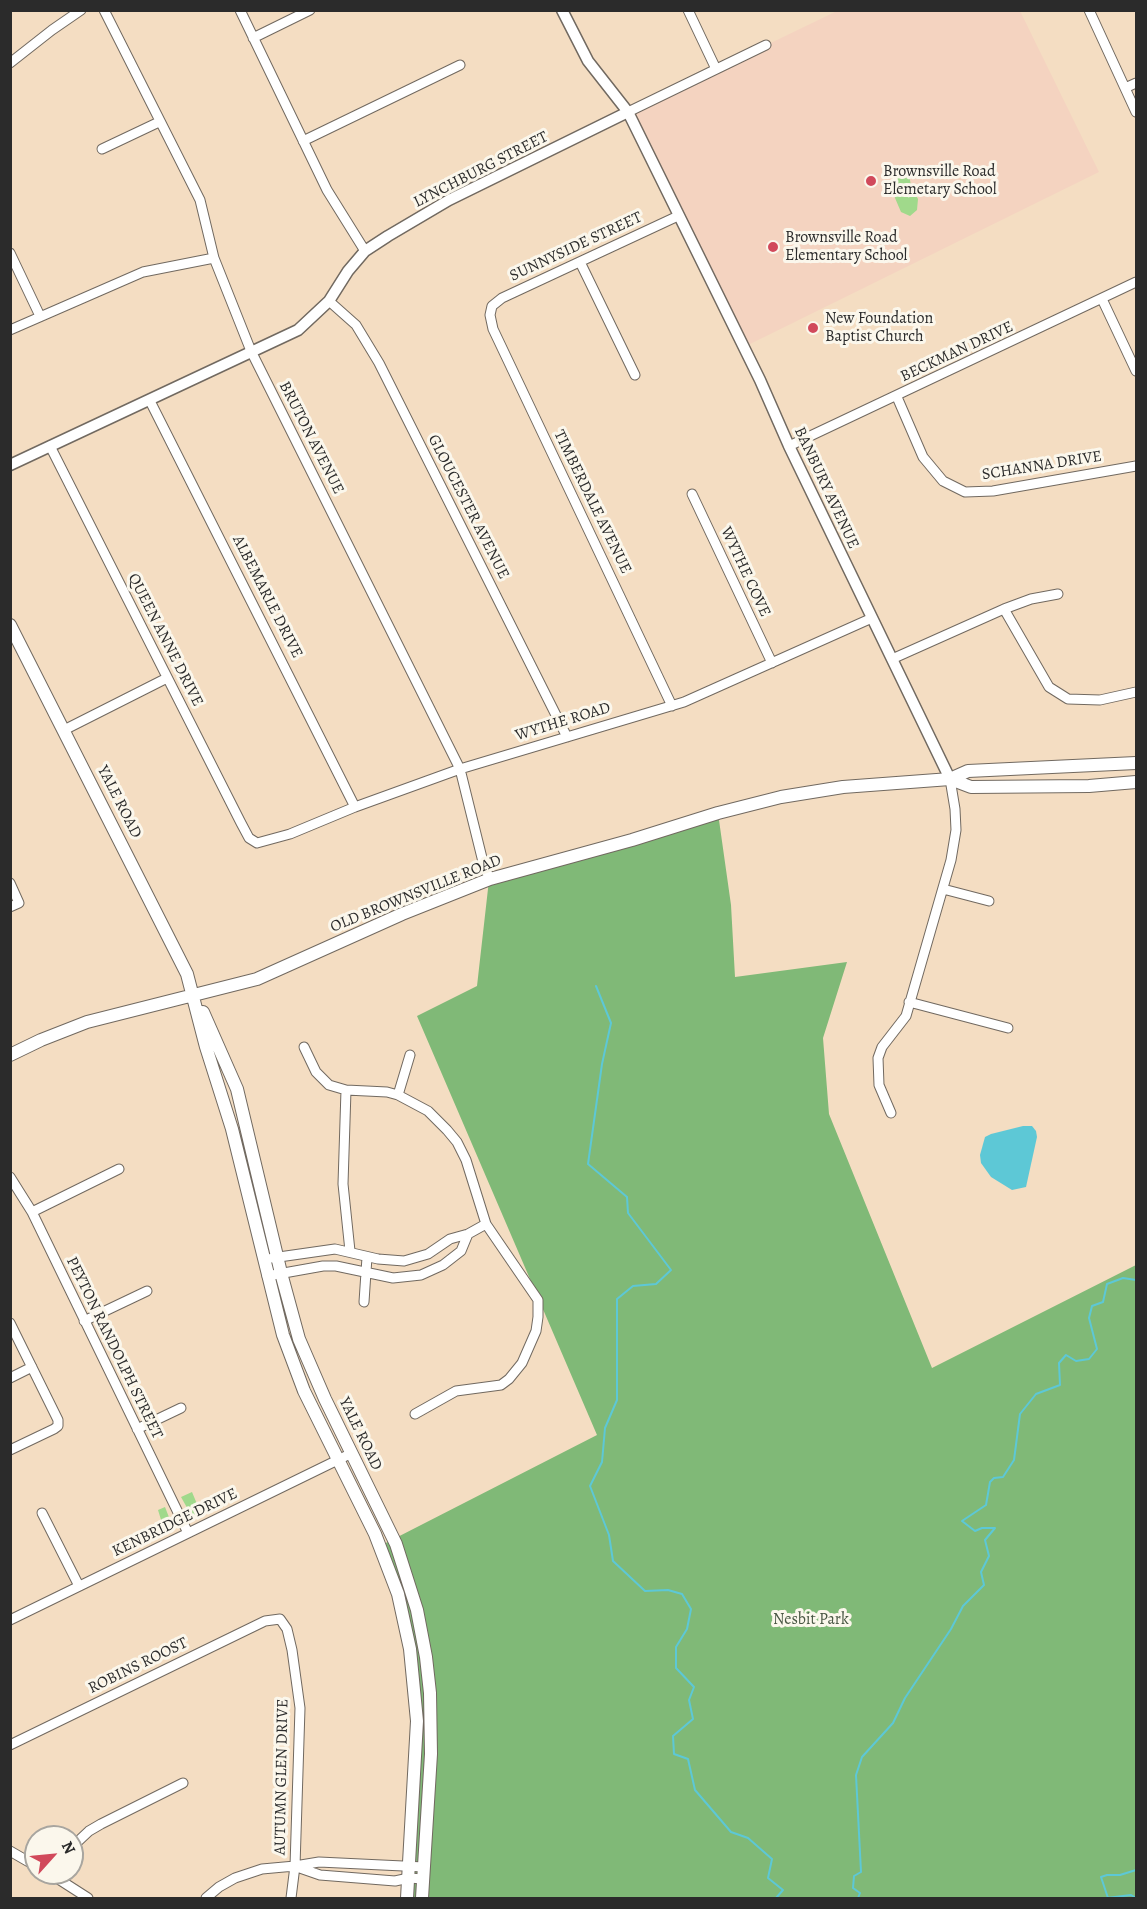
<!DOCTYPE html>
<html>
<head>
<meta charset="utf-8">
<style>
  body { margin:0 }
  #map { position:relative; width:1147px; height:1909px; overflow:hidden; background:#f4ddc2; font-family:Alegreya,serif }
  canvas { display:block }
  .frame { position:absolute; inset:0; border:12px solid #2b2b2b; pointer-events:none }
  .north { position:absolute; left:24px; top:1825px; width:60px; height:60px; box-sizing:border-box; background:#fbf7ec; border:2px solid #a8a59f; border-radius:50%; rotate:63deg; font-size:16px; font-weight:700; line-height:24px; text-align:center; color:#2b2b2b }
  .north::after { content:''; display:block; margin:auto; width:21px; height:27px; background:#d1495b; clip-path:polygon(50% 0,100% 100%,50% 72%,0 100%) }
</style>
</head>
<body>
<div id="map">
<canvas width="1147" height="1909"></canvas>
<div class="frame"></div>
<div class="north">N</div>
</div>
<script>
const c = document.querySelector('canvas').getContext('2d');
c.lineJoin = 'round';
function paint(path, color) {
  c.fillStyle = color;
  c.fill(path, 'evenodd');
}
function poly(rows) {
  const path = new Path2D();
  for (const r of rows) {
    path.moveTo(r[0], r[1]);
    for (let i = 2; i < r.length; i += 2) path.lineTo(r[i], r[i + 1]);
  }
  return path;
}
function stroke(path, color, width, dash) {
  c.strokeStyle = color;
  c.lineWidth = width;
  c.lineCap = dash ? 'butt' : 'round';
  c.setLineDash(dash || []);
  c.stroke(path);
}
function write(font, color, halo, rows, align = 'center') {
  c.font = font + ' Alegreya,serif';
  c.lineWidth = 6;
  c.setLineDash([]);
  c.textBaseline = 'middle';
  c.strokeStyle = halo;
  c.fillStyle = color;
  for (const [text, x, y, turn = 0] of rows) {
    c.save();
    c.translate(x, y);
    c.rotate((+turn || 0) * Math.PI / 180);
    c.textAlign = isNaN(turn) ? turn : align;
    if (halo) c.strokeText(text, 0, 0);
    c.fillText(text, 0, 0);
    c.restore();
  }
}
paint(poly([
  [837,11,1020,11,1099,172,744,347,628,112]
]), '#f4d3c0');
paint(poly([
  [896,171,909,174,911,186,918,199,917,210,910,216,901,212,895,198,896,188,892,179,894,172],
  [192,1492,197,1504,200,1506,204,1505,208,1512,198,1516,190,1513,181,1497],
  [165,1507,172,1525,169,1530,163,1534,160,1528,162,1523,158,1510]
]), '#a0d98b');
paint(poly([
  [718,813,731,905,735,977,847,962,823,1038,829,1114,932,1368,1136,1265,1136,1898,405,1898,415,1726,407,1644,378,1547,597,1435,417,1016,477,986,489,880]
]), '#80b977');
paint(poly([
  [1023,1126,1032,1126,1036,1131,1037,1137,1026,1187,1012,1190,991,1177,981,1163,980,1155,985,1137,991,1134]
]), '#5dc8d6');
stroke(poly([
  [596,986,611,1023,602,1064,588,1164,627,1197,628,1213,671,1270,656,1284,633,1286,617,1299,617,1400,605,1428,602,1462,590,1486,609,1535,613,1561,645,1591,668,1590,682,1594,691,1609,687,1629,676,1647,676,1668,694,1687,689,1700,693,1719,673,1736,674,1754,688,1759,695,1790,731,1832,748,1838,772,1859,768,1878,783,1890,776,1898],
  [858,1898,860,1893,853,1888,854,1876,861,1872,856,1775,862,1757,893,1723,905,1698,951,1629,963,1606,984,1585,981,1572,989,1556,985,1540,995,1528,982,1528,975,1531,962,1521,986,1505,990,1482,994,1478,1003,1477,1014,1460,1020,1414,1036,1394,1060,1385,1059,1363,1066,1355,1076,1361,1089,1359,1097,1349,1089,1318,1092,1306,1103,1302,1107,1284,1123,1278,1136,1280],
  [1107,1898,1131,1895,1136,1898],
  [1108,1898,1101,1877,1107,1875,1120,1875,1136,1870]
]), '#5dc8d6', 2);
const minor = poly([
  [104,10,200,200,214,258,251,351,460,769,484,866,490,879],
  [240,10,327,190,365,251],
  [688,10,716,69],
  [1089,10,1136,112],
  [253,38,310,10],
  [10,63,52,30,81,10],
  [1125,88,1136,83],
  [628,112,766,45],
  [303,141,460,65],
  [102,149,159,122],
  [10,253,40,316],
  [580,262,635,375],
  [1102,299,1136,371],
  [329,301,356,325,379,363,567,737],
  [10,330,143,272,214,258],
  [897,397,923,457,943,481,965,492,993,491,1136,466],
  [150,401,355,807],
  [50,446,241,823,249,838,257,843,290,834,355,807,460,769,684,702,872,618],
  [789,446,1136,282],
  [692,494,772,663],
  [1004,609,1049,687,1068,699,1100,700,1136,692],
  [892,659,1004,609,1031,599,1058,594],
  [672,706,493,329,490,315,492,306,502,298,678,216],
  [64,730,167,678],
  [10,883,19,903,10,907],
  [943,889,989,901],
  [909,1002,1008,1028],
  [304,1047,316,1072,329,1085,346,1090,387,1092,398,1095,428,1111,447,1130,457,1142,466,1160,486,1224,538,1300,538,1317,536,1331,522,1363,509,1379,501,1385,456,1391,415,1414],
  [346,1090,343,1184,350,1251],
  [398,1095,410,1055],
  [891,1113,879,1085,878,1058,882,1047,906,1016,951,860,956,830,955,809,950,779],
  [10,1177,32,1212,188,1533],
  [32,1212,119,1169],
  [272,1258,335,1249,378,1259,404,1261,428,1254,450,1239,468,1234,486,1224],
  [267,1276,323,1266,336,1266,393,1278,421,1275,443,1265,461,1251,468,1234],
  [364,1302,367,1257],
  [84,1321,147,1291],
  [10,1323,58,1420,58,1426,54,1429,10,1450],
  [10,1378,32,1367],
  [137,1429,181,1408],
  [42,1513,79,1586],
  [10,1620,352,1453],
  [10,1745,265,1621,280,1619,287,1629,292,1650,300,1708,295,1866,291,1898],
  [72,1847,89,1831,101,1824,183,1783],
  [10,1851,36,1866],
  [297,1867,320,1875,395,1881,409,1878,423,1879],
  [49,1873,88,1898],
  [206,1898,219,1887,235,1878,262,1869,295,1866,319,1862,424,1867]
]);
const tertiary = poly([
  [562,10,588,61,628,112,760,380,789,446,950,779],
  [10,465,298,330,329,301,348,271,365,251,388,236,449,200,628,112]
]);
const secondary = poly([
  [10,625,187,974,206,1047,232,1129,283,1335,304,1391,375,1534,398,1594,410,1649,417,1721,407,1898],
  [950,779,971,787,1089,786,1136,782],
  [203,1012,237,1089,281,1273,299,1339,325,1399,396,1544,417,1610,426,1657,430,1693,431,1754,422,1898],
  [10,1055,41,1040,87,1022,257,979,402,914,490,879,632,840,718,813,781,797,843,787,950,779,968,771,1136,763]
]);
stroke(minor, '#716960', 11);
stroke(tertiary, '#716960', 13);
stroke(secondary, '#716960', 14);
stroke(minor, '#fff', 9);
stroke(tertiary, '#fff', 10);
stroke(secondary, '#fff', 12);
for (const [x, y, r, color] of [
  [871,181,6,"#d1495b"],
  [773,247,6,"#d1495b"],
  [813,328,6,"#d1495b"]
]) {
  const dot = new Path2D();
  dot.arc(x, y, r, 0, 2 * Math.PI);
  c.fillStyle = color;
  c.fill(dot);
  stroke(dot, '#fbf7ec', 2);
}
write('16px', '#2b2b2b', '#fbf7ec', [
  ["LYNCHBURG STREET",481,170,-27],
  ["SUNNYSIDE STREET",576,247,-25],
  ["BECKMAN DRIVE",957,352,-25],
  ["BRUTON AVENUE",311,438,63],
  ["SCHANNA DRIVE",1042,466,-9],
  ["BANBURY AVENUE",826,488,65],
  ["TIMBERDALE AVENUE",592,502,64],
  ["GLOUCESTER AVENUE",468,507,63],
  ["WYTHE COVE",745,572,65],
  ["ALBEMARLE DRIVE",267,597,63],
  ["QUEEN ANNE DRIVE",165,640,63],
  ["WYTHE ROAD",563,722,-17],
  ["YALE ROAD",119,802,63],
  ["OLD BROWNSVILLE ROAD",416,894,-22],
  ["PEYTON RANDOLPH STREET",114,1348,64],
  ["YALE ROAD",360,1434,64],
  ["KENBRIDGE DRIVE",175,1523,-26],
  ["ROBINS ROOST",138,1666,-26],
  ["AUTUMN GLEN DRIVE",282,1777,-89]
]);
write('16px', '#2b2b2b', '#fbf7ec', [
  ["Brownsville Road",883,172],
  ["Elemetary School",883,190],
  ["Brownsville Road",785,238],
  ["Elementary School",785,256],
  ["New Foundation",825,319],
  ["Baptist Church",825,337]
], 'left');
write('16px', '#485643', '#fbf7ec', [
  ["Nesbit Park",811,1620]
]);
</script>
</body>
</html>
